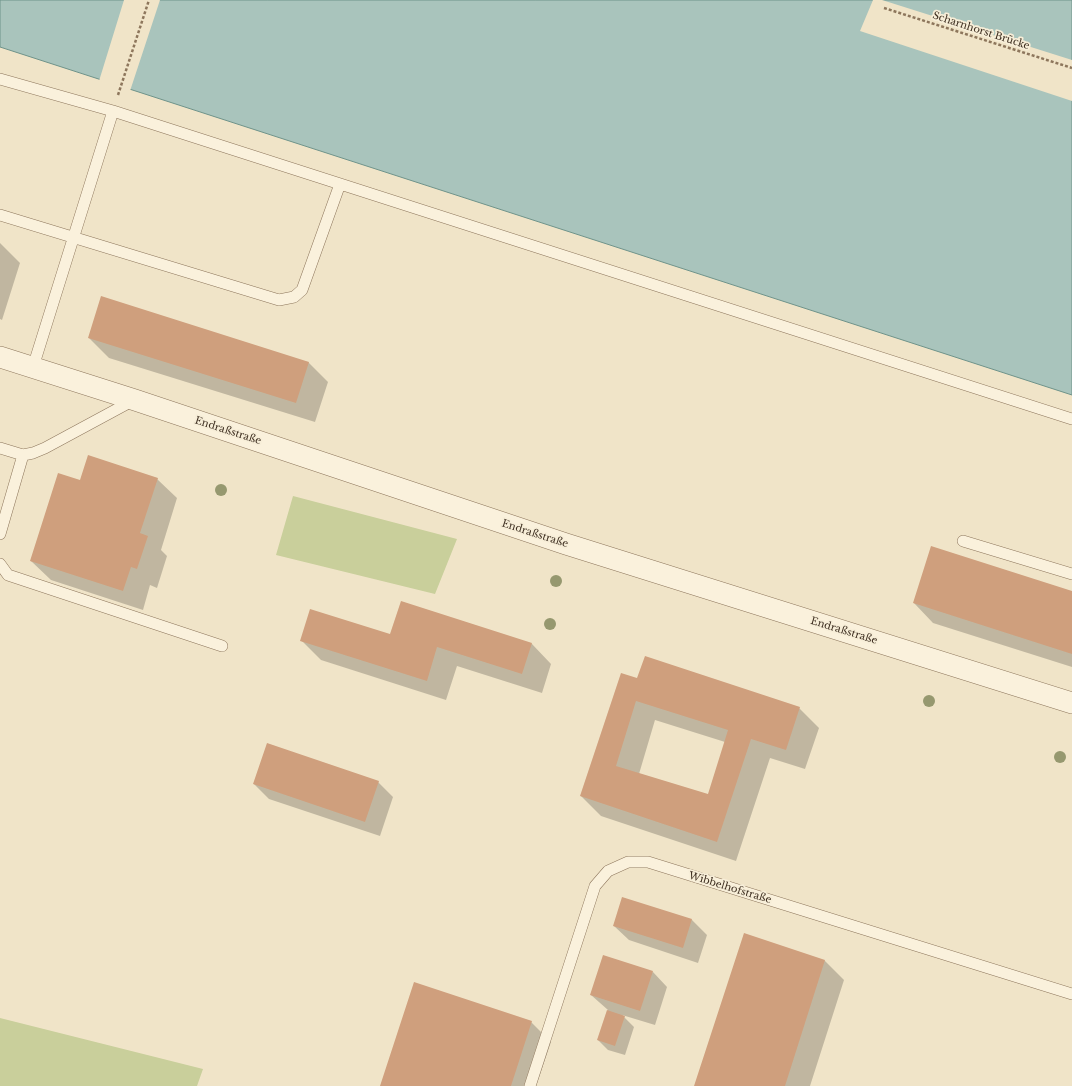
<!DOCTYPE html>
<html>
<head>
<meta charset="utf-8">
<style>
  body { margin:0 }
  canvas { display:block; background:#f0e4c8 }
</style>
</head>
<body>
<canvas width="1072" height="1086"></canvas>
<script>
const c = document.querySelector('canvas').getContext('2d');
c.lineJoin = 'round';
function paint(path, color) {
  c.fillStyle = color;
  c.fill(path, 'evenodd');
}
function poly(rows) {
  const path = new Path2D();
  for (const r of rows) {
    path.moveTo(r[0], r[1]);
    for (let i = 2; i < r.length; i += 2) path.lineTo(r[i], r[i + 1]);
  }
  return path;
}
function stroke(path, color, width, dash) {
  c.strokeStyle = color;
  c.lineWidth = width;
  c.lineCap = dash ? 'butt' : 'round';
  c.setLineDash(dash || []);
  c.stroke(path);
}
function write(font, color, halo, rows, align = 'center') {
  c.font = font + ' "Libre Baskerville",serif';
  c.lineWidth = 3.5;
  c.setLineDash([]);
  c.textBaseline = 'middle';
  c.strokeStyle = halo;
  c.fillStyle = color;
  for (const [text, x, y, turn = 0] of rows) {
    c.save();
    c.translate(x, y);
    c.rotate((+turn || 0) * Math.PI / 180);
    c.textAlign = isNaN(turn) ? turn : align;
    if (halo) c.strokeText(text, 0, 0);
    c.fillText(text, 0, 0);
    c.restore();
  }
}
paint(poly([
  [293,496,457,539,435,594,276,555],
  [0,1018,203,1069,197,1086,0,1086]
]), '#c9cf9b');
const water = poly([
  [0,0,1072,0,1072,395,0,47,0,0]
]);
paint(water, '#a9c4bc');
stroke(water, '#6f938a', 1);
paint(poly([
  [124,0,160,0,130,91,99,81],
  [873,0,882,0,1072,60,1072,101,860,31]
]), '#f0e4c8');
paint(poly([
  [0,243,20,263,2,320,0,319],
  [89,338,308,362,328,382,315,422,109,358],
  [157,479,177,498,161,550,167,556,157,588,150,585,143,610,51,580,31,561,80,481],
  [1072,592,1072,667,933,623,914,603],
  [402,602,532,644,551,664,542,693,457,666,446,700,321,660,301,640,391,636],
  [638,680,799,708,819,728,805,769,770,758,736,861,601,816,581,796],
  [655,720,725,742,708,796,639,774],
  [378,782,393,797,380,836,269,799,254,784],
  [623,898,692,920,707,935,698,963,629,940,614,926],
  [744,935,825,961,844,980,810,1086,695,1086],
  [653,972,667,987,655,1025,622,1015,634,1027,625,1055,608,1050,598,1040,608,1010,591,995],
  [531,1022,551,1042,536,1086,381,1086]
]), '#0003');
paint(poly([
  [101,296,309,362,296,403,88,338],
  [88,455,158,478,140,533,148,536,137,569,131,567,123,591,30,561,58,473,80,480],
  [931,546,1072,591,1072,654,913,603],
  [401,601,532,643,522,674,437,647,427,681,300,641,310,609,390,634],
  [645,656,800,707,786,750,751,739,717,842,580,796,621,673,637,678],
  [636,701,728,730,708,794,616,766],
  [267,743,379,781,365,822,253,784],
  [622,897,692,919,683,948,613,926],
  [744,933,825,960,785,1086,694,1086],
  [603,955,653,971,640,1011,590,995],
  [414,982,532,1021,511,1086,380,1086],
  [607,1010,625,1016,615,1046,597,1040]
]), '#cf9f7d');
const lane = poly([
  [0,79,113,111,1072,419],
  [0,215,279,300,294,297,302,290,340,184],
  [33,367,113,111],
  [0,448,23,455,33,453,45,448,134,400],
  [0,534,23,455],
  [963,541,1072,574],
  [0,564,8,575,222,646],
  [530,1086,595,886,608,871,628,862,648,862,1072,994]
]);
const street = poly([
  [0,357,135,400,566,544,1072,703]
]);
stroke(lane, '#8d765c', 12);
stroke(street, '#8d765c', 22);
stroke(poly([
  [884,8,1072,68],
  [118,95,149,0]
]), '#8d765c', 2.5, [3, 2]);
stroke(lane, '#faf1dc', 11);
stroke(street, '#faf1dc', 21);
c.fillStyle = '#96986f';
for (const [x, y] of [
  [221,490],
  [556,581],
  [550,624],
  [929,701],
  [1060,757]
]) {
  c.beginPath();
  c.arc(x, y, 6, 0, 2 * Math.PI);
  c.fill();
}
write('10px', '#3d2e20', '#f7eed8', [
  ["Scharnhorst Brücke",981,31,18],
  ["Endraßstraße",228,431,18],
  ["Endraßstraße",535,534,18],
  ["Endraßstraße",844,631,17],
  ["Wibbelhofstraße",730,888,17]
]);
</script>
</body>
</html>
